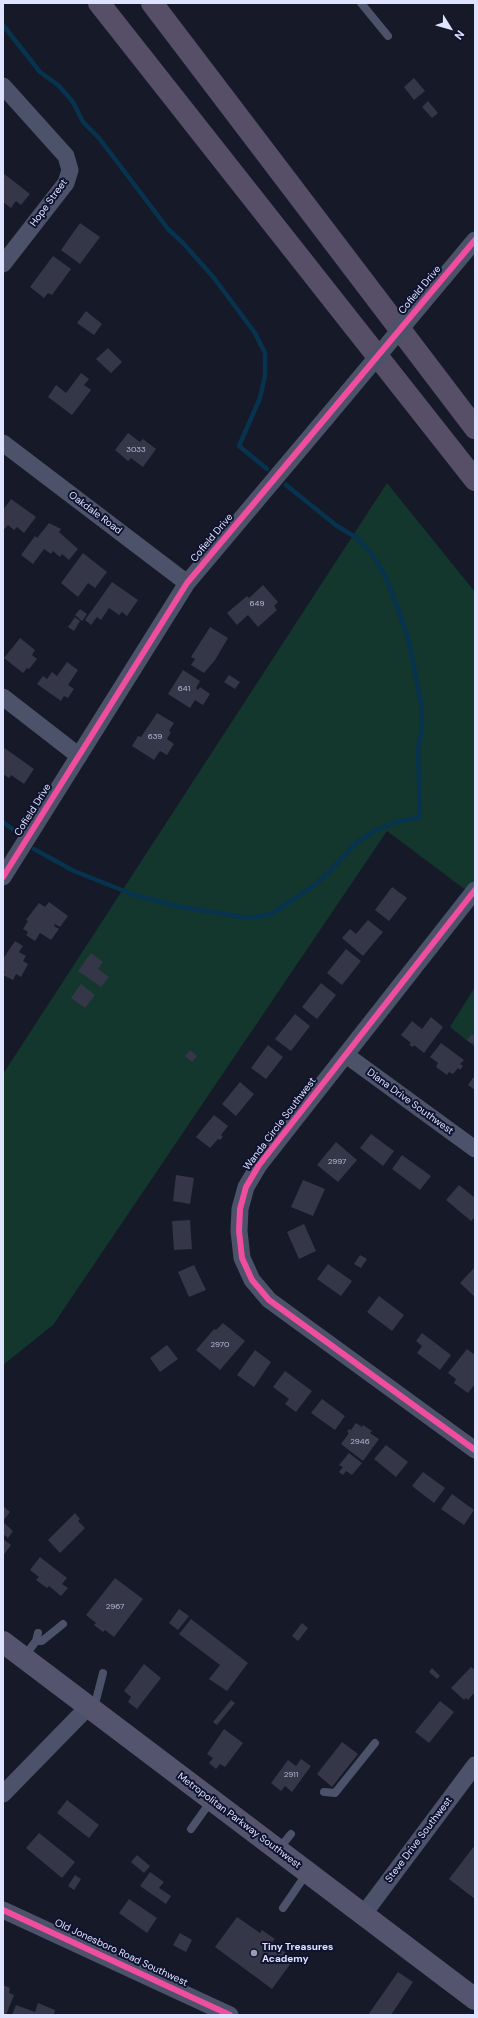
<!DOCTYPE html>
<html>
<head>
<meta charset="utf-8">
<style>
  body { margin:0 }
  #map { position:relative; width:478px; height:2018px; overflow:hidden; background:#161928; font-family:"DM Sans",sans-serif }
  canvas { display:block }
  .frame { position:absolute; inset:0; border:4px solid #dee3ff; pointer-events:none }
  .north { position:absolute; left:430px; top:8px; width:40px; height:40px; -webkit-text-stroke:3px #0f132f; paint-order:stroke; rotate:127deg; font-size:11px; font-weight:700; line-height:16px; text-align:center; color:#dee3ff }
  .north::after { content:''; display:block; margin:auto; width:14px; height:18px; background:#dee3ff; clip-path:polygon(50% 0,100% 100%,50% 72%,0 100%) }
</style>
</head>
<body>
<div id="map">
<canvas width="478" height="2018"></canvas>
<div class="frame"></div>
<div class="north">N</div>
</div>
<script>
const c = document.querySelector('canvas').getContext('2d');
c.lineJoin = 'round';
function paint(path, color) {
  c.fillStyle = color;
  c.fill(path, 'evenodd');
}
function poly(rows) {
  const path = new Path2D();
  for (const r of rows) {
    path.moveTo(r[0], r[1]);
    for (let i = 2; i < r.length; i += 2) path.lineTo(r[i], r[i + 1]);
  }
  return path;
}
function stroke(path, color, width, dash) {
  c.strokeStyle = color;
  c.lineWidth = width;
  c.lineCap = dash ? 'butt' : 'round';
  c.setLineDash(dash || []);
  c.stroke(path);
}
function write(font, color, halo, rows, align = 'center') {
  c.font = font + ' "DM Sans",sans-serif';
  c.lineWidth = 4;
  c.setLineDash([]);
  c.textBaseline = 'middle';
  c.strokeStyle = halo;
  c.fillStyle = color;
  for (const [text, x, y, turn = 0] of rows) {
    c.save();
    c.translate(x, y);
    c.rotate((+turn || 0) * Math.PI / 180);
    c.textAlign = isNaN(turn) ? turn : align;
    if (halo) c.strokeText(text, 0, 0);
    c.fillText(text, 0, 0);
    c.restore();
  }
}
paint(poly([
  [387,483,475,592,475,897,387,831,53,1325,3,1365,3,1074],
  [475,987,475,1047,450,1027]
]), '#13362d');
stroke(poly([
  [3,25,40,72,58,85,73,102,83,122,99,138,168,229,184,244,214,278,255,333,265,353,265,376,260,398,239,446,267,469],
  [3,822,18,833],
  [34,849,74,871,137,896,181,907,249,918,271,914,309,889,326,875,357,842,376,830,397,822,420,817,418,749,422,727,421,704,408,637,393,595,384,574,372,554,357,538,337,526,286,485]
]), '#07334e', 4.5);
paint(poly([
  [414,78,425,91,414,100,404,87],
  [428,101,438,113,432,118,422,107],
  [3,173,30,194,21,205,16,201,11,208,3,202],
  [80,223,100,237,80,264,61,250],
  [53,256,71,269,52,295,48,293,44,298,30,287],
  [86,311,102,324,94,335,77,323],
  [108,348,122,362,111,373,96,359],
  [81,373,89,379,84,385,91,390,72,415,48,397,56,385,66,393],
  [128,433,140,442,143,439,156,449,143,467,131,458,128,461,115,450],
  [11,499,36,517,24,533,17,527,14,530,8,525,3,531,3,510],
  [49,523,61,529,59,532,78,549,69,560,62,554,60,557,53,551,51,554,44,549,33,564,21,555,35,536,37,538],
  [83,553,107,572,95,588,88,583,78,597,61,583],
  [112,582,138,600,127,616,122,612,119,615,109,608,101,620,97,617,91,625,85,620],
  [263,585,278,602,274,606,277,610,258,627,248,615,237,625,227,613,247,596,249,598],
  [80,609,87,614,82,621,75,615],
  [75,617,80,621,74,631,68,627],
  [210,627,228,638,215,660,204,673,191,665,195,659,191,657],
  [20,638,35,650,32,655,37,659,29,669,27,668,23,673,4,658],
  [67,662,78,670,68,685,74,689,68,698,64,696,61,701,37,684,43,676,47,679,52,672,57,676],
  [183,670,200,681,196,688,198,690,200,687,210,694,203,705,195,700,190,708,168,694],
  [229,675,240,682,235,689,224,682],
  [157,713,174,723,169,731,171,732,167,739,174,744,167,755,160,751,154,760,132,746,138,736,141,737],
  [3,747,34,769,24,784,11,775,9,778,3,774],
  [392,887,407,898,389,921,375,910],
  [49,902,68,916,60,927,55,924,54,926,59,929,51,940,40,933,35,941,26,935,28,932,23,929,28,921,26,920,39,903,45,907],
  [368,920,383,932,363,956,342,938,350,929,356,934],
  [15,941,23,946,19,952,26,956,23,961,28,964,21,977,16,974,13,980,3,975,5,972,3,971,3,959],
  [346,949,361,961,342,985,327,973],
  [91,953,103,962,98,969,109,977,101,987,78,971],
  [321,983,336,995,317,1019,302,1007],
  [81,984,95,995,85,1008,71,998],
  [295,1014,310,1026,291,1051,275,1039],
  [431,1017,443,1027,424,1053,414,1045,413,1047,409,1045,411,1043,401,1035,412,1021,422,1029],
  [472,1034,475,1037,473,1044,467,1040],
  [441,1043,464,1060,460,1064,463,1066,460,1070,458,1068,453,1074,449,1072,447,1075,436,1067,438,1063,430,1057],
  [268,1045,283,1057,266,1079,251,1068],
  [190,1050,197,1056,192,1062,185,1056],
  [475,1075,475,1090,468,1085],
  [240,1082,254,1094,236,1116,222,1104],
  [214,1115,228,1126,221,1135,223,1137,220,1140,218,1139,210,1148,196,1137],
  [371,1134,394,1151,383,1166,360,1148],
  [336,1142,357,1160,338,1182,317,1165],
  [402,1155,431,1176,420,1190,392,1169],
  [176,1175,194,1178,190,1204,173,1201],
  [303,1180,325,1189,313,1216,291,1207],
  [459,1185,475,1198,475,1217,471,1221,446,1200],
  [190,1220,192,1249,174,1250,172,1221],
  [304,1224,316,1251,299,1259,287,1232],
  [360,1255,367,1259,361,1268,354,1264],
  [328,1264,352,1281,341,1296,317,1279],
  [194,1265,206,1290,189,1297,178,1272],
  [475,1267,475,1297,460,1283],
  [379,1296,404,1315,392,1331,367,1312],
  [223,1323,245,1341,220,1370,196,1350,214,1329,216,1330],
  [422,1333,451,1355,440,1370,417,1353,422,1346,416,1341],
  [167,1345,178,1359,160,1372,150,1358],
  [467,1349,475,1355,475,1384,468,1393,454,1383,456,1379,448,1373],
  [255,1350,271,1362,254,1387,237,1375],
  [285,1371,312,1391,296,1412,285,1404,289,1399,273,1387],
  [322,1399,345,1416,335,1430,311,1413],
  [356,1423,362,1427,363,1425,372,1431,370,1433,379,1439,363,1461,341,1444,349,1433,347,1432,349,1429,351,1430],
  [386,1445,408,1462,396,1477,374,1459],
  [349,1453,362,1463,352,1475,346,1471,343,1475,339,1472,343,1467,339,1465],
  [423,1472,445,1488,434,1503,412,1486],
  [452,1494,474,1510,464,1525,441,1509],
  [3,1506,10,1512,3,1521],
  [75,1513,80,1519,78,1521,85,1528,60,1553,48,1540],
  [3,1522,13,1531,8,1538,3,1534],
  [3,1539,11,1545,3,1556],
  [40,1557,67,1578,62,1584,68,1588,61,1596,49,1586,47,1588,36,1580,39,1577,30,1570],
  [115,1578,143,1599,114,1637,105,1630,103,1632,94,1625,96,1623,86,1615],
  [179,1609,189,1616,178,1630,169,1623],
  [191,1619,248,1663,227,1691,209,1679,220,1665,179,1634],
  [302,1623,308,1628,298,1641,292,1636],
  [144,1664,161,1678,137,1709,128,1702,131,1697,124,1691],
  [471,1667,475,1670,475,1692,468,1700,466,1698,464,1700,451,1688],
  [432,1668,440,1676,437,1679,429,1672],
  [231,1700,235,1703,217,1725,213,1722],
  [440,1701,454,1712,429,1743,415,1732],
  [224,1729,243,1743,225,1767,220,1764,216,1769,209,1763,213,1758,207,1754],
  [342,1742,358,1754,332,1787,317,1774],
  [301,1759,311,1766,292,1792,285,1786,281,1791,271,1783,288,1760,296,1766],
  [67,1800,99,1825,89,1838,57,1813],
  [39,1833,75,1862,62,1878,26,1848],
  [475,1845,475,1899,449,1879],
  [137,1855,150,1866,144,1873,131,1862],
  [150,1872,164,1882,159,1888,171,1896,166,1904,140,1886],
  [75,1875,81,1879,74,1890,68,1886],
  [129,1899,157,1918,147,1933,119,1913],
  [237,1917,260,1933,262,1930,275,1939,272,1942,294,1959,272,1989,215,1947],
  [180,1933,192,1940,186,1952,173,1945],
  [398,1972,413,1982,391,2015,368,2015],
  [3,1985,10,1988,9,1993,14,1995,6,2015,3,2015],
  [38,2003,55,2010,54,2014,56,2015,12,2015,16,2005,35,2012]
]), '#353749');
stroke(poly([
  [361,3,388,36],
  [36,1641,38,1633],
  [24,1657,36,1641,42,1641,63,1624],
  [94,1708,103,1673],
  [324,1792,335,1793,375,1743],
  [191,1829,211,1801],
  [278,1850,291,1834],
  [283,1908,307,1873]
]), '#4b5269', 8);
stroke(poly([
  [3,86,66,156,70,170,66,183,3,264],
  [444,277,475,240],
  [3,443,187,583],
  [3,697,79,756],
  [3,877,187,583,326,418],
  [475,890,259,1165,246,1187,240,1209,239,1231,242,1258,252,1280,269,1300,475,1450],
  [346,1055,475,1149],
  [3,1794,88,1707],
  [3,1910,230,2015],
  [363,1915,475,1765]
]), '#4b5269', 17);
stroke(poly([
  [3,1642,475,1999]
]), '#54546f', 22);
stroke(poly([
  [99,3,475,480],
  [152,3,475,428]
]), '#574e68', 22);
stroke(poly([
  [326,418,444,277]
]), '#4b5269', 17);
stroke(poly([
  [3,877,187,583,475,240],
  [475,890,259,1165,246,1187,240,1209,239,1231,242,1258,252,1280,269,1300,475,1450],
  [3,1910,230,2015]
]), '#ef4d9e', 6);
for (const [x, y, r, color] of [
  [254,1953,4,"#989cb4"]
]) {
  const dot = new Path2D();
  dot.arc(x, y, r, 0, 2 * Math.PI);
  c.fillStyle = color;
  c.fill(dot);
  stroke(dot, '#0f132f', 1.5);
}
write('8px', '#b4b8d2', null, [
  ["3033",136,450],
  ["649",257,604],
  ["641",184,689],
  ["639",155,737],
  ["2997",337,1162],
  ["2970",220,1345],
  ["2946",360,1442],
  ["2967",115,1607],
  ["2911",291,1775]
]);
write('10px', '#dee3ff', '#0f132f', [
  ["Hope Street",49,203,-54],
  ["Cofield Drive",420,290,-50],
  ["Oakdale Road",95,513,37],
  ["Cofield Drive",212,538,-50],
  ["Cofield Drive",33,810,-58],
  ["Diana Drive Southwest",410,1102,36],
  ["Wanda Circle Southwest",280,1124,-53],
  ["Metropolitan Parkway Southwest",239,1821,37],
  ["Steve Drive Southwest",419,1840,-53],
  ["Old Jonesboro Road Southwest",121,1953,25]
]);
write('bold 10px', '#dee3ff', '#0f132f', [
  ["Tiny Treasures",262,1947],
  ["Academy",262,1959]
], 'left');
</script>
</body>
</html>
